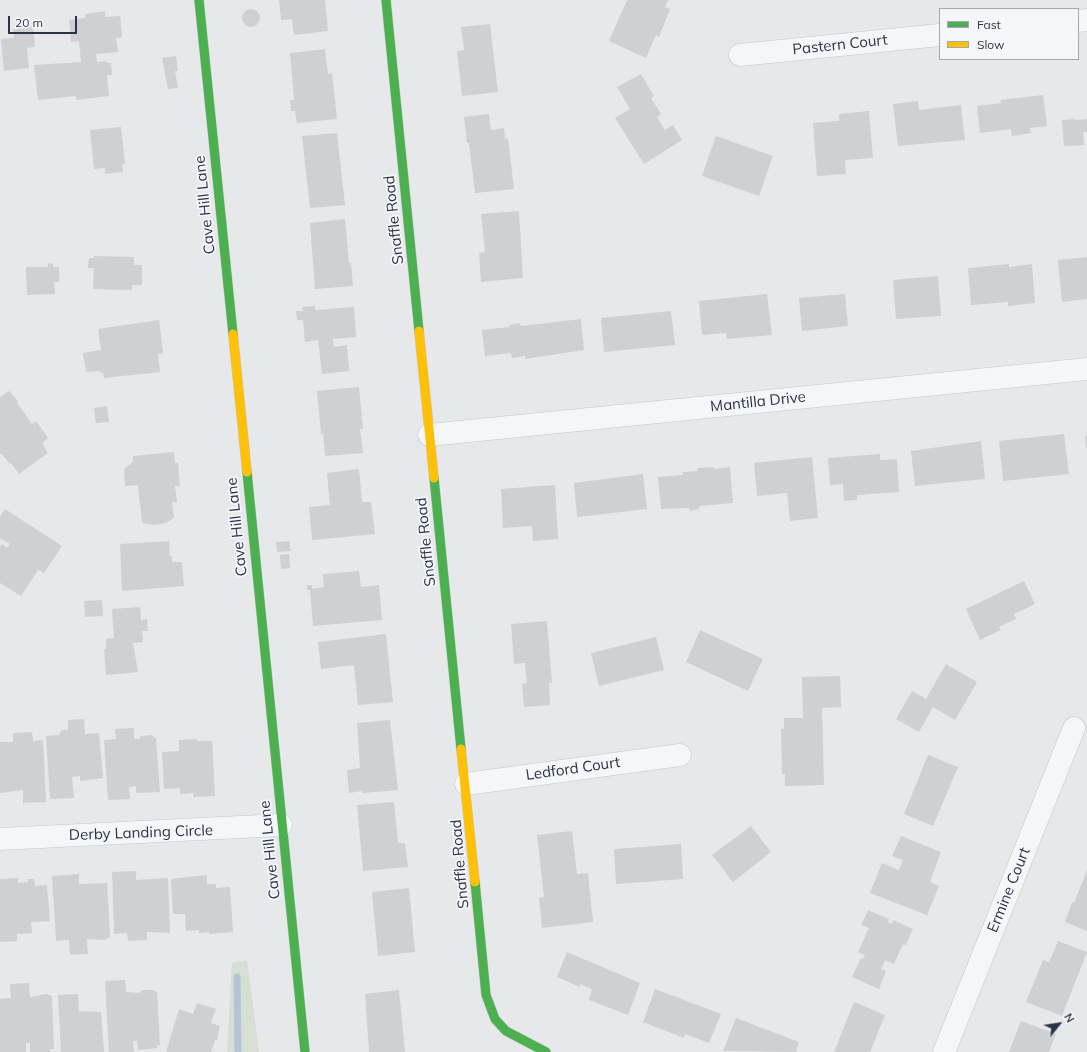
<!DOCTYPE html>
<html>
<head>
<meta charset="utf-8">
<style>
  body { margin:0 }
  #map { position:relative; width:1087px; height:1052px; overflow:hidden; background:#e6e8ea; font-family:Mulish,sans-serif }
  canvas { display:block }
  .legend { position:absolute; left:939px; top:8px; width:140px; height:52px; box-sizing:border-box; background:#f4f6f9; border:1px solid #a4a8b1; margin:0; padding:5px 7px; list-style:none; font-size:12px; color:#2b3445 }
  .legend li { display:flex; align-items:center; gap:8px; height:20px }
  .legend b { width:20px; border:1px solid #a4a8b1 }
  .north { position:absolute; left:1039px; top:1004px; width:40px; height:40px; -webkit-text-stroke:3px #f4f6f9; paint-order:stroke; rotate:60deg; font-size:11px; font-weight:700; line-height:16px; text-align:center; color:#2b3445 }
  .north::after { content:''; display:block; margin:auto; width:14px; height:18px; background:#2b3445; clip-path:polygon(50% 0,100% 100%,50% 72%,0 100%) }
  .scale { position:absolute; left:8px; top:16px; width:69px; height:18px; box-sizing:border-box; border:2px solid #2b3445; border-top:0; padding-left:5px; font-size:12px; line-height:14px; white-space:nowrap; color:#2b3445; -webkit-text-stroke:3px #f4f6f9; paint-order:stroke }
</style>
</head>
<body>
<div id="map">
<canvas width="1087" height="1052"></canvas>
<ul class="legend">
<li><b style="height:5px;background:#4caf50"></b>Fast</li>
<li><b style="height:5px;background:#ffc107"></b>Slow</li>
</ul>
<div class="north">N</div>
<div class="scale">20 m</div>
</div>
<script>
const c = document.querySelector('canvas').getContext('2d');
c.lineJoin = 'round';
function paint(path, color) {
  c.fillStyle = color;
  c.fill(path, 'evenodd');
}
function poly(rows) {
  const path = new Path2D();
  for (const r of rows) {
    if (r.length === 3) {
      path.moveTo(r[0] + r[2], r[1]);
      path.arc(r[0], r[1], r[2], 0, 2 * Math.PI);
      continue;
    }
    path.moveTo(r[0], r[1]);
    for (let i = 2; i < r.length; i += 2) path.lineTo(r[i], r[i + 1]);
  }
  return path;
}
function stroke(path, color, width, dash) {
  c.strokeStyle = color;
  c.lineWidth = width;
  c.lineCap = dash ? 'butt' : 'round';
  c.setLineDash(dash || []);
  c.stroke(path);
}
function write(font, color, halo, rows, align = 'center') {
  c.font = font + ' Mulish,sans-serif';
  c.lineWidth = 3.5;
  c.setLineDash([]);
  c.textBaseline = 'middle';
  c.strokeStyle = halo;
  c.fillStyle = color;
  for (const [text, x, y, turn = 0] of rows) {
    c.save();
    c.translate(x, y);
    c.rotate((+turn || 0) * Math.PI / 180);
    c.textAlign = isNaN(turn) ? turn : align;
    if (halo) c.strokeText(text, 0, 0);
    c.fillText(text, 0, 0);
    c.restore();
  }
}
paint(poly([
  [247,960,259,1052,227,1052,232,963]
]), '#d6ded6');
stroke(poly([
  [237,977,238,1052]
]), '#b4c4d5', 7);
paint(poly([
  [279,0,325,0,328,31,294,35,292,19,281,20],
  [627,0,668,0,665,7,670,9,659,37,656,35,646,58,609,41],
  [251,18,9],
  [105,11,105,17,120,16,122,37,116,38,118,52,96,54,97,62,106,61,107,63,111,63,112,75,107,75,109,96,76,100,76,96,38,100,34,65,81,62,79,41,71,42,69,20,85,18,85,14],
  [490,24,498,92,462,96,457,51,464,50,461,27],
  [33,27,35,47,27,48,29,68,4,71,1,39,14,38,13,29],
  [325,49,328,74,332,73,337,119,297,123,295,111,291,111,290,100,294,100,290,53],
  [176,56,178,71,175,71,178,88,168,89,162,58],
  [641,74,654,96,651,98,661,114,657,117,665,130,673,125,682,140,644,164,615,118,630,109,617,87],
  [1043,95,1047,126,1030,128,1031,133,1012,136,1011,129,980,133,977,106,1001,103,1000,100],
  [918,101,919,110,961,105,965,140,898,146,893,104],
  [869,111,873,158,845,160,846,174,817,176,813,123,839,121,839,114],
  [489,114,491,130,504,128,505,139,508,138,514,189,475,193,469,143,467,143,464,117],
  [1075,119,1075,120,1087,119,1087,132,1083,132,1084,145,1064,146,1062,120],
  [121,127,125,164,122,164,123,172,105,174,105,168,94,169,90,130],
  [337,133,345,205,310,208,302,136],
  [716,136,773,156,759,196,702,176],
  [519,211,523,278,481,282,479,253,485,252,481,214],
  [345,219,349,263,351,263,353,286,315,289,310,223],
  [94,256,134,257,134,265,142,265,142,285,132,285,132,290,93,289,94,268,88,268,89,258,94,258],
  [1087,257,1087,299,1062,302,1058,260],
  [48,263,53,264,53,267,59,267,59,282,54,282,55,294,27,295,26,267,48,267],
  [1009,264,1009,267,1032,264,1035,303,1008,306,1008,302,971,305,968,268],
  [938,276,941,316,896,319,893,280],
  [767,294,772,335,727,339,726,333,702,335,699,301],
  [845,294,848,326,802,331,799,298],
  [315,306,315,310,354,307,356,337,333,339,334,347,347,345,349,371,322,374,318,340,305,342,303,320,297,320,296,311,303,311,302,307],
  [671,311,675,345,604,352,601,318],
  [581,319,584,350,525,359,525,356,512,358,511,353,485,356,482,330,509,327,509,325,520,323,521,326],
  [159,320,163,353,158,354,160,372,104,378,103,372,100,373,100,371,86,372,83,353,101,350,98,329],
  [359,387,363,429,360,429,363,453,325,456,323,434,321,434,317,391],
  [9,391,18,401,17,403,32,424,36,421,48,438,42,443,48,453,19,474,11,463,10,464,1,453,0,454,0,397],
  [107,406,109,422,96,423,94,408],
  [1064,434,1069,474,1003,481,999,441],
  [1085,436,1087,436,1087,448,1086,448],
  [981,441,985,479,915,486,911,451],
  [174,452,175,463,178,463,180,486,175,486,177,502,172,502,174,518,166,523,153,525,142,523,138,485,125,486,124,469,133,462,133,456],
  [880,454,880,460,897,459,899,492,857,495,857,500,844,501,843,484,830,485,828,458],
  [812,457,818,518,790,521,787,493,757,496,754,463],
  [714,467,714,469,730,467,733,503,700,506,699,509,690,511,689,508,661,509,658,477,683,475,683,472,697,471,698,468],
  [359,469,362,502,371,502,375,534,312,540,309,507,330,505,327,473],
  [643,474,647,509,577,517,574,483],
  [555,485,558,539,533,541,532,526,503,528,501,489],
  [5,509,62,546,44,573,38,570,21,596,0,583,0,547,2,544,7,548,10,544,0,538,0,516],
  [169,541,170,557,172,556,172,562,182,562,184,586,122,591,120,544],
  [289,541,291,551,277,552,276,542],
  [289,554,290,568,281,569,280,555],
  [359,571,361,587,379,585,382,620,313,626,310,590,307,590,307,585,312,585,312,589,324,587,323,574],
  [1024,581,1035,604,1014,614,1016,619,999,627,1001,630,980,640,966,609],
  [102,600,103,616,85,617,84,601],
  [140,607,141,620,147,619,148,631,142,631,143,642,133,643,138,672,106,675,104,649,106,649,106,639,114,638,112,609],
  [547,621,552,683,549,683,550,705,524,707,522,684,527,683,525,663,514,664,511,624],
  [700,630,763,659,748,691,686,662],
  [386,634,393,702,358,705,354,665,321,669,318,642],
  [656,637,664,670,599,686,591,653],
  [946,664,977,682,955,720,933,707,919,732,896,719,912,691,926,699],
  [840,676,841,707,822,708,824,785,785,786,785,774,782,774,781,729,784,729,784,718,803,718,802,677],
  [84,719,85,734,99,733,103,778,80,781,80,776,72,777,74,798,50,799,46,736,59,735,62,730,68,730,68,720],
  [390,720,398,790,362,793,362,791,349,793,347,770,360,768,357,723],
  [134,728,134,739,139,739,141,736,151,735,156,738,160,792,136,793,136,786,129,787,130,799,108,800,104,740,116,739,115,729],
  [32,732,33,741,43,740,46,802,23,803,23,790,0,793,0,742,13,742,13,733],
  [196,739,197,741,212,741,215,796,193,797,193,793,180,794,180,788,164,789,162,752,179,751,179,740],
  [928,755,958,767,933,826,904,814],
  [394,802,398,843,405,843,408,867,363,871,357,805],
  [751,826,771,852,733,882,712,855],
  [572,831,577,874,588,873,593,922,542,928,539,898,544,897,537,835],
  [901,836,941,852,930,882,939,886,927,915,870,893,882,863,899,870,903,860,892,856],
  [681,844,683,879,616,884,614,849],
  [1087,870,1087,931,1065,922,1072,902,1074,903],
  [136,871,136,880,168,878,170,933,147,932,147,940,128,941,127,933,114,934,112,872],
  [79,874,79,884,107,883,110,937,104,940,87,939,88,954,70,955,69,940,56,941,52,876],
  [207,875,207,884,216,884,216,888,230,887,233,932,209,934,209,932,199,933,199,930,186,931,185,914,173,914,171,879],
  [18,878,18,883,28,882,28,879,34,879,35,886,47,885,50,921,31,922,32,933,17,934,17,941,0,942,0,879],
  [409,888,415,952,378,956,372,892],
  [868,910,889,919,888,922,892,924,893,920,913,929,906,945,903,944,894,964,885,960,881,969,886,971,879,989,852,977,861,958,863,959,865,955,858,952,869,928,861,925],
  [1058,941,1087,952,1062,1016,1026,1002,1043,960,1049,962],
  [567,952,640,983,628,1015,589,1000,592,989,580,984,580,987,557,977],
  [125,980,126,992,140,993,142,990,152,990,157,992,160,1045,157,1045,157,1048,138,1050,137,1041,133,1041,134,1052,109,1052,105,981],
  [29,983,30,997,46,994,52,996,54,1049,50,1049,50,1052,30,1052,30,1043,26,1043,26,1052,0,1052,0,999,11,998,10,984],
  [655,989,721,1014,709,1043,685,1034,684,1038,643,1022],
  [399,990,405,1052,369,1052,365,994],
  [78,994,79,1011,101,1012,104,1052,61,1052,58,995],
  [854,1002,885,1015,870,1052,834,1052],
  [197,1003,216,1009,211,1023,220,1026,217,1040,215,1040,211,1052,166,1052,179,1009,193,1014],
  [736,1018,799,1042,796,1052,723,1051],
  [1021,1021,1056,1034,1049,1052,1009,1052]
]), '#ced0d3');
const street = poly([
  [1078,21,1087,20],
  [740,55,940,35],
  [429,435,1087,369],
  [466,784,680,755],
  [0,839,281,825],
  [944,1052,1074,728]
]);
const fast = poly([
  [199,0,233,334],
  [386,0,419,331],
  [247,472,305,1052],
  [434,478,461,749],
  [475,882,486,995,495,1019,506,1031,546,1052]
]);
const slow = poly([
  [419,331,434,478],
  [233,334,247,472],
  [461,749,475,882]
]);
stroke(street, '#c4c6c8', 23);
stroke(fast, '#c4c6c8', 10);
stroke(slow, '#c4c6c8', 10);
stroke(street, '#f5f6f7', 22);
stroke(fast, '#4caf50', 9);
stroke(slow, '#ffc107', 9);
write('15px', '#2b3445', '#f4f6f9', [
  ["Pastern Court",840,45,-6],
  ["Cave Hill Lane",205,205,-96],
  ["Snaffle Road",394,220,-96],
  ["Mantilla Drive",758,402,-6],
  ["Cave Hill Lane",237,527,-96],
  ["Snaffle Road",426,542,-96],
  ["Ledford Court",573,769,-8],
  ["Derby Landing Circle",141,833,-2],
  ["Cave Hill Lane",270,850,-96],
  ["Snaffle Road",460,864,-95],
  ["Ermine Court",1009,890,-68]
]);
</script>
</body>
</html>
